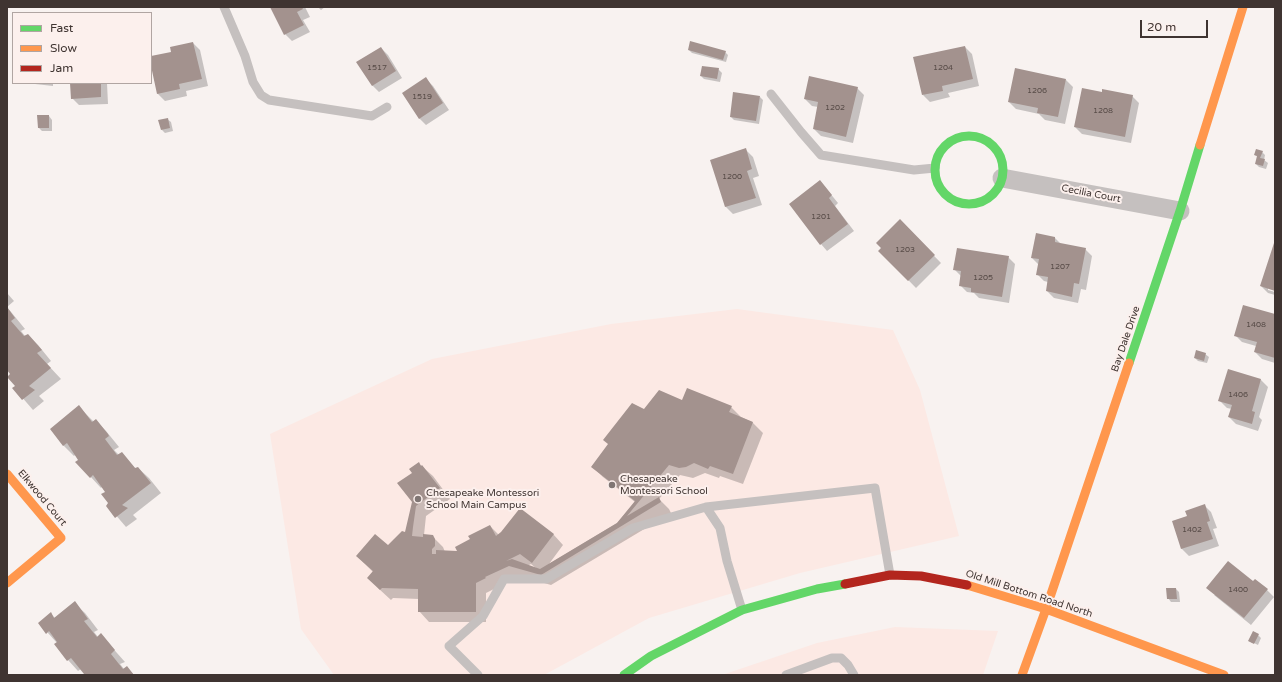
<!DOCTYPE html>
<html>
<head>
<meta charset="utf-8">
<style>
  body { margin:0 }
  #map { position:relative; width:1282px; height:682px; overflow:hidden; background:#f8f2f0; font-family:"Varela Round",sans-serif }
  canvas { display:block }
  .frame { position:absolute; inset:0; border:8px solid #3f3431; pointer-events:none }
  .legend { position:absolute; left:12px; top:12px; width:140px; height:72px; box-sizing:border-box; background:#fcf0ed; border:1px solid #b0a5a2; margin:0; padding:5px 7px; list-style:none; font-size:12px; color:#3f3431 }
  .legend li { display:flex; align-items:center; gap:8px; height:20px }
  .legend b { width:20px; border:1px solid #b0a5a2 }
  .scale { position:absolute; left:1140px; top:20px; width:68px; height:18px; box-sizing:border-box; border:2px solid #3f3431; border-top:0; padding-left:5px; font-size:12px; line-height:14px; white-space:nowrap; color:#3f3431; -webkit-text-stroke:3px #fcf0ed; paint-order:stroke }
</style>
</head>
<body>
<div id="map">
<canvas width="1282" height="682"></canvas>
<div class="frame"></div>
<ul class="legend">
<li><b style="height:5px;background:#63d668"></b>Fast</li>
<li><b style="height:5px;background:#ff974d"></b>Slow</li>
<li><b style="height:5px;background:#b3261e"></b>Jam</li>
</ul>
<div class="scale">20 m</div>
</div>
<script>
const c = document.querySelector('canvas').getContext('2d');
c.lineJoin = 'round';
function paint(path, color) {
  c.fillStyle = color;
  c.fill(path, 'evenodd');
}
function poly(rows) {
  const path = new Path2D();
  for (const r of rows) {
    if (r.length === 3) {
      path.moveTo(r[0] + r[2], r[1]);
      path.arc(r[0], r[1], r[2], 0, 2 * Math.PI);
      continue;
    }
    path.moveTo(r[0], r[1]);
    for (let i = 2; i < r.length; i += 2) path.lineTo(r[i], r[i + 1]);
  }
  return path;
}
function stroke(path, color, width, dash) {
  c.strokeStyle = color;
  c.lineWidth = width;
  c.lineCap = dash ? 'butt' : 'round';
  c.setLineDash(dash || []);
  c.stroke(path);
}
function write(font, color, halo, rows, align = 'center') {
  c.font = font + ' "Varela Round",sans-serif';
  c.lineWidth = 4;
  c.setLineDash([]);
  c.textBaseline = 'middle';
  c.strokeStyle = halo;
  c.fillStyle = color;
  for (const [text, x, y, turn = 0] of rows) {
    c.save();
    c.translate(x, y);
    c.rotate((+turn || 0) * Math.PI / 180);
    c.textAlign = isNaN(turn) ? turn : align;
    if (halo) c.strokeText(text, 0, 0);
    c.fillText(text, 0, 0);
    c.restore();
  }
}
paint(poly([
  [737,309,893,330,920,390,959,536,800,573,649,618,544,675,334,675,301,629,270,434,432,359,611,324],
  [895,627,998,631,983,675,722,675,817,643]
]), '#fce9e4');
paint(poly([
  [271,7,305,7,310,17,303,20,310,32,292,41,285,34],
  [318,7,325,7,321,10],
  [193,43,200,50,208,86,186,91,187,96,165,101,158,94,151,57,172,53],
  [965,47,972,54,979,86,948,93,950,97,930,102,923,95],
  [381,48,388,55,402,78,379,92,372,85],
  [689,50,725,52,728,55,726,62,692,53],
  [718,69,722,73,720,82,704,79,701,76],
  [426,79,433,86,449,110,426,125,419,118],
  [1066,80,1073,87,1065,124,1045,120,1039,114,1016,109,1009,102],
  [26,83,53,83,53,86],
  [71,83,107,83,108,104,79,105,72,98],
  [857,88,864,95,853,143,821,136,814,129,818,107,812,106,805,99],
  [1132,96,1139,103,1131,143,1082,134,1075,127],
  [760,97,763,100,759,124,734,120,731,117],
  [49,116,52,120,52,131,42,131,39,128],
  [167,119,171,122,173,131,165,133,162,130],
  [746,150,753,157,759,176,753,178,762,205,733,214,726,207,711,161],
  [1262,152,1265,155,1264,160,1268,163,1266,169,1259,167,1256,164,1258,157,1255,155],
  [820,181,838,203,835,206,854,231,827,251,821,244],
  [900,221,941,263,916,288,880,251],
  [1055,238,1062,245,1085,249,1092,256,1086,290,1081,289,1078,303,1054,298,1047,291,1048,282,1044,281,1037,274,1039,265,1032,258],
  [1275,245,1275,290,1268,288,1268,290,1275,292,1275,295,1268,293,1261,286],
  [1008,257,1015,264,1009,303,979,298,974,293,967,292,960,285,961,276,954,269],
  [7,293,14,301,7,307],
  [7,307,25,329,21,331,25,336,28,335,38,345,51,361,47,364,61,379,39,396,44,401,33,410,14,388,16,386,12,374,7,370],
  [1275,316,1275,363,1262,359,1255,352,1256,346,1242,342,1235,335],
  [1205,354,1209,357,1207,363,1198,361,1195,358],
  [1261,380,1268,387,1259,417,1262,420,1258,431,1236,424,1229,417,1232,409,1227,408,1220,401],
  [682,402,731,407,741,417,752,422,763,433,743,484,720,476,719,478,705,473,693,478,680,475,659,499,669,509,671,513,551,585,520,576,486,593,486,622,429,622,419,611,419,599,393,598,391,600,378,588,373,572,357,556,388,547,406,533,413,502,413,473,418,463,433,476,450,499,426,516,424,535,432,536,443,547,445,552,459,552,471,540,490,526,499,535,553,534,563,545,549,564,617,523,635,502,603,477,592,466,644,411],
  [531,564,537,569,527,566],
  [79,407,94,422,96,421,106,431,119,447,114,450,119,455,122,453,136,469,138,468,149,478,161,493,133,515,137,519,126,527,108,506,109,503,106,492,102,487,101,488,77,462,79,460,76,454,74,456,63,445],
  [1204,505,1211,512,1217,528,1213,529,1219,546,1189,556,1182,549,1173,522,1188,517],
  [1253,583,1267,590,1274,597,1251,625,1214,595],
  [1176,589,1179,592,1180,602,1171,602,1168,598],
  [74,603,85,613,98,630,94,632,98,637,101,635,125,662,120,664,124,669,127,668,134,675,84,675,86,674,81,669,78,671,68,660,57,643,39,623,51,614,55,618],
  [1258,635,1261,638,1258,645,1252,642,1252,643,1250,641]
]), '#0003');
paint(poly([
  [270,7,302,7,303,9,297,12,304,25,284,35],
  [690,41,726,51,723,60,688,50],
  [193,42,202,79,179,84,180,89,157,94,151,66,151,56,171,52,170,47],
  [965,46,973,79,942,86,943,91,922,95,913,57],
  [381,47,396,71,372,86,356,62],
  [702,66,719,68,717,79,700,76],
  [1015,68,1066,79,1058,117,1037,113,1038,108,1008,102],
  [809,76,858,87,846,137,813,129,818,102,804,99],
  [426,77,443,103,419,119,402,93],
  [70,83,101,83,101,97,71,99],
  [1082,88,1102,92,1102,89,1133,95,1125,137,1074,127],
  [733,92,760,96,756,121,730,117],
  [37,115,49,115,49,128,38,128],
  [168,118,170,128,161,130,158,120],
  [746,148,752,169,747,171,756,198,725,207,710,160],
  [1256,149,1263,151,1260,158,1265,159,1263,166,1255,164,1257,156,1254,155],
  [820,180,832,195,829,198,848,224,820,245,789,204],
  [900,219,935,255,908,281,878,251,881,248,876,243],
  [1036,233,1055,237,1055,242,1086,248,1079,284,1074,283,1072,297,1046,291,1048,277,1036,275,1039,259,1031,258],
  [1274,243,1275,244,1275,291,1260,286],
  [957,248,1009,256,1002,297,971,292,971,288,959,286,961,271,953,270],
  [1243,305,1275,314,1275,358,1254,352,1257,342,1234,336],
  [7,307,15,318,11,321,24,336,28,334,42,350,37,353,51,368,29,386,35,390,22,400,12,388,15,386,7,377,10,374,7,370],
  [1196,350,1206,353,1204,361,1194,358],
  [1228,369,1261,379,1252,411,1255,412,1252,424,1228,417,1232,405,1218,401],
  [687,388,732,406,729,412,753,422,733,474,710,466,708,469,694,463,686,467,679,468,669,465,627,516,659,497,661,502,541,575,509,566,485,577,486,578,476,583,476,612,418,612,418,589,382,588,380,590,367,578,373,571,356,556,375,534,388,545,402,531,405,532,412,502,397,483,412,473,409,469,419,462,421,466,422,465,440,488,416,506,413,527,412,536,423,537,423,534,433,535,435,539,435,546,432,549,432,554,436,554,436,550,457,551,455,547,470,539,468,536,490,525,496,536,501,532,520,508,554,534,532,563,520,554,506,561,512,559,540,569,617,523,635,501,591,467,608,444,603,440,632,403,644,409,659,390,682,400],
  [79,405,92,422,96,419,108,434,109,436,105,439,117,455,122,452,135,468,138,467,151,483,122,505,128,508,115,518,106,506,108,503,101,494,105,492,93,475,90,478,75,462,78,460,67,443,63,446,50,429],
  [1205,504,1210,521,1207,522,1213,539,1181,549,1172,521,1187,516,1185,511],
  [1228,561,1253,581,1255,579,1268,589,1244,618,1206,588],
  [1166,588,1176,588,1177,599,1167,599],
  [75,601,88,619,84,621,97,637,101,633,115,650,111,654,123,669,127,666,134,675,83,675,84,674,71,658,67,661,54,644,57,642,49,631,46,634,38,623,51,612,54,618],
  [1253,631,1259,634,1254,644,1248,641]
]), '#a3928e');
stroke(poly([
  [224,7,245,56,253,82,261,95,269,100,372,116,387,107],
  [771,94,801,132,821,155,914,170,935,168],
  [706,507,875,488,890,575],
  [478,675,449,646,483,616,504,579,546,579,633,528,706,507,720,528,727,561,742,610],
  [786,675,832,658,841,658,848,665,854,675]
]), '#c5c0bf', 9);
stroke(poly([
  [1002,178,1180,211]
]), '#c5c0bf', 19);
stroke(poly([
  [969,170,34],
  [1129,363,1180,211,1200,145],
  [624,675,651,656,742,610,817,589,845,584]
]), '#63d668', 9);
stroke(poly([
  [1200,145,1243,7],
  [7,474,61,538,7,583],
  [967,585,1046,609,1224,675],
  [1022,675,1046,609,1129,363]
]), '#ff974d', 9);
stroke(poly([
  [845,584,890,575,921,576,967,585]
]), '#b3261e', 9);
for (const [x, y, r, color] of [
  [612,485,4,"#807674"],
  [418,499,4,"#807674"]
]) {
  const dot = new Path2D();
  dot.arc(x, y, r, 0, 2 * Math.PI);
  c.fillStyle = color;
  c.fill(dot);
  stroke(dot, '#fcf0ed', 1.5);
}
write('8px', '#584c48', null, [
  ["1517",377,68],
  ["1204",943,68],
  ["1206",1037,91],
  ["1519",422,97],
  ["1202",835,108],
  ["1208",1103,111],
  ["1200",732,177],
  ["1201",821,217],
  ["1203",905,250],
  ["1207",1060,267],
  ["1205",983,278],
  ["1408",1256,325],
  ["1406",1238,395],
  ["1402",1192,530],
  ["1400",1238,590]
]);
write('10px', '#3f3431', '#fcf0ed', [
  ["Cecilia Court",1091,194,11],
  ["Bay Dale Drive",1126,339,-71],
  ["Elkwood Court",42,498,50],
  ["Old Mill Bottom Road North",1029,594,18]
]);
write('10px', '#3f3431', '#fcf0ed', [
  ["Chesapeake",620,479],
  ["Montessori School",620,491],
  ["Chesapeake Montessori",426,493],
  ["School Main Campus",426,505]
], 'left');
</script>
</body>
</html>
